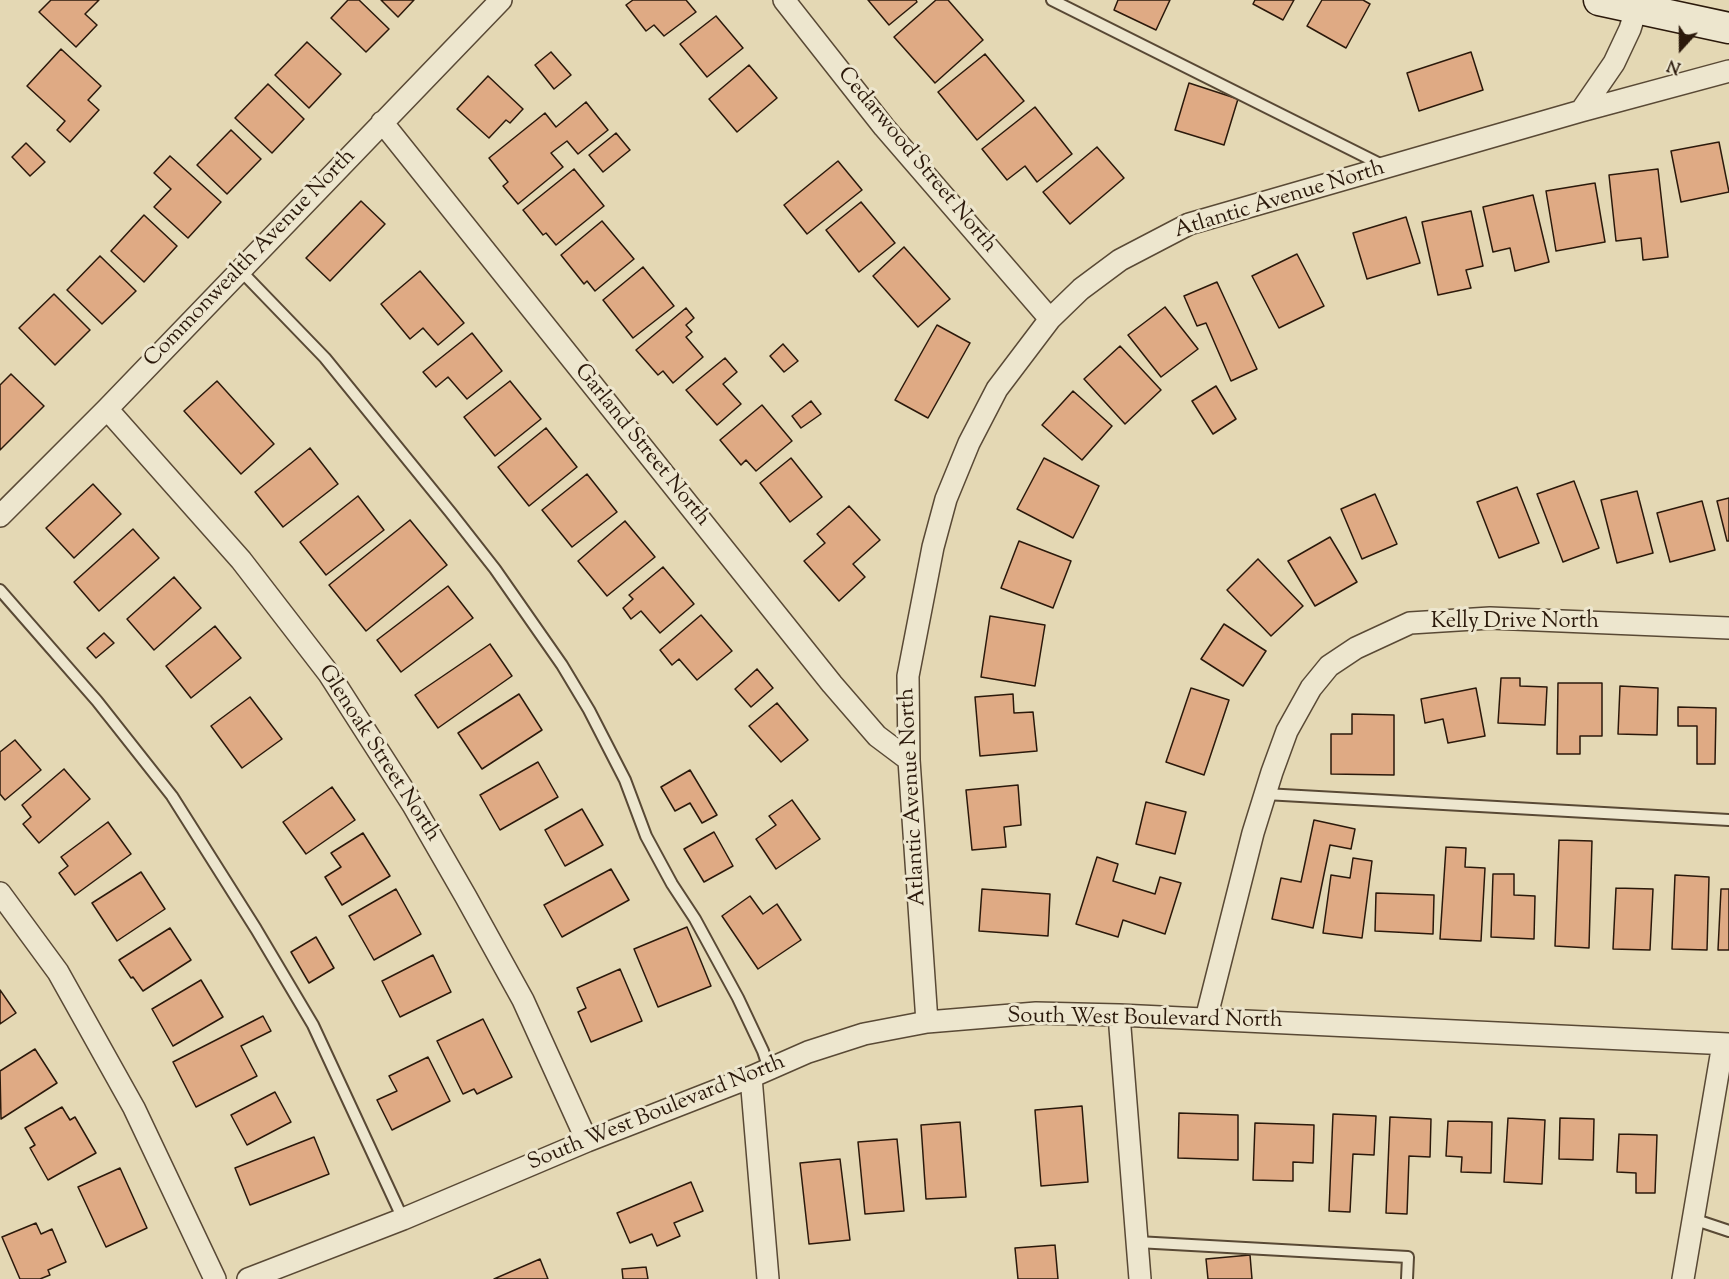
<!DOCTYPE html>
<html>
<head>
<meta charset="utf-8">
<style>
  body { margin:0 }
  #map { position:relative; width:1729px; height:1279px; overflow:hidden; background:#e4d8b4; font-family:"Sorts Mill Goudy",serif }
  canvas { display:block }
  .north { position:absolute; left:1651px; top:18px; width:60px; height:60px; -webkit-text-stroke:4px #ede6ce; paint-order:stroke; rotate:201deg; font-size:16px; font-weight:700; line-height:24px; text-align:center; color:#2b190b }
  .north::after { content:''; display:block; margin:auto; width:21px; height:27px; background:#2b190b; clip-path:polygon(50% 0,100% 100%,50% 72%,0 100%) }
</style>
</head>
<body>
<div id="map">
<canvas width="1729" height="1279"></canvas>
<div class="north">N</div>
</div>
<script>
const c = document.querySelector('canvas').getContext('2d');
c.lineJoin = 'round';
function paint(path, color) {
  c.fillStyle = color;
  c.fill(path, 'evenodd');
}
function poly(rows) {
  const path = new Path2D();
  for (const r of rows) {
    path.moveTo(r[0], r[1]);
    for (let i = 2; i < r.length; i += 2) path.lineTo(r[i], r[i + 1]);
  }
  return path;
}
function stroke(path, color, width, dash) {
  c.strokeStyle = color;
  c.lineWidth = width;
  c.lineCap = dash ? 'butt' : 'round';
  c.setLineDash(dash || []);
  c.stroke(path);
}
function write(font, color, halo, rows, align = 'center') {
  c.font = font + ' "Sorts Mill Goudy",serif';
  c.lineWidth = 6;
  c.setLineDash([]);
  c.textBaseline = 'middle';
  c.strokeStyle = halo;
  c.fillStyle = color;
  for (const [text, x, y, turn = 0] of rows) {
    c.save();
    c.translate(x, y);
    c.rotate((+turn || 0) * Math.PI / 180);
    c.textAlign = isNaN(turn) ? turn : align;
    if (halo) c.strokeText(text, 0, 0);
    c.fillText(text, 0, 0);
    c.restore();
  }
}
const building = poly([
  [51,0,99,0,85,14,97,25,76,47,39,12,51,0],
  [348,0,359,0,389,29,366,52,331,18,348,0],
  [381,0,414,0,398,17,381,0],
  [633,0,686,0,696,12,664,36,654,25,646,31,626,5,633,0],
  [868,0,916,0,917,2,889,25,868,0],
  [936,0,948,0,983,40,935,83,894,37,936,0],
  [1118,0,1170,0,1156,30,1114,10,1118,0],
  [1255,0,1294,0,1283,20,1253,4,1255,0],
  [1322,0,1363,0,1370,4,1346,48,1307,26,1322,0],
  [716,16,743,48,707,77,680,44,716,16],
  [307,42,341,74,309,108,275,75,307,42],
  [61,49,101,86,88,100,99,110,70,142,57,130,65,121,27,86,61,49],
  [551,52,571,75,554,89,535,65,551,52],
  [1471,52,1483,90,1419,111,1407,73,1471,52],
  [985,54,1024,101,977,140,938,92,985,54],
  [749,65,777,98,737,132,709,99,749,65],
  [488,76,523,109,510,123,506,120,489,138,457,109,488,76],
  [1189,83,1238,99,1224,145,1175,130,1189,83],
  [268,84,304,119,272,153,235,118,268,84],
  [586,102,608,130,578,154,567,141,551,153,563,167,518,204,503,186,508,182,489,158,545,113,556,127,586,102],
  [1035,107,1072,154,1037,182,1025,166,1007,180,982,149,1035,107],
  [231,130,261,159,227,194,197,165,231,130],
  [616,133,630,150,603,172,589,155,616,133],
  [1719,142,1729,192,1681,202,1671,151,1719,142],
  [26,143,45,162,30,176,12,157,26,143],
  [1097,147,1124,178,1070,224,1043,192,1097,147],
  [170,156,221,202,188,238,154,207,171,189,154,173,170,156],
  [838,161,862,190,807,234,784,205,838,161],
  [574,169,604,206,556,245,546,233,543,235,523,210,574,169],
  [1658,169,1668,257,1643,260,1641,238,1616,241,1609,175,1658,169],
  [1595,183,1605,242,1556,251,1546,191,1595,183],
  [1533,195,1549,262,1515,271,1510,248,1493,252,1483,207,1533,195],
  [361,201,385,224,330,281,306,258,361,201],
  [861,202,895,243,859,272,826,230,861,202],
  [1471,211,1483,266,1466,270,1471,288,1438,295,1422,222,1471,211],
  [144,215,177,246,144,282,111,251,144,215],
  [1406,217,1420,263,1367,279,1353,233,1406,217],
  [602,221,634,259,595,291,587,281,584,284,561,255,602,221],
  [904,247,950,299,918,327,873,276,904,247],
  [1297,254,1324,306,1279,328,1252,276,1297,254],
  [100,256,136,291,102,324,67,290,100,256],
  [643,267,674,306,633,338,603,300,643,267],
  [420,271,464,323,438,345,423,328,410,339,381,304,420,271],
  [1217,282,1257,369,1231,381,1206,323,1197,326,1184,296,1217,282],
  [54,294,90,330,55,365,19,328,54,294],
  [1165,307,1198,349,1161,377,1128,335,1165,307],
  [686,308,694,318,686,325,692,332,686,337,703,357,673,383,663,371,658,375,636,350,686,308],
  [937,325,970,343,928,418,895,400,937,325],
  [472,333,502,371,467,399,448,377,436,387,423,372,472,333],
  [783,344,798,361,784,372,770,356,783,344],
  [1120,346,1161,390,1125,424,1084,379,1120,346],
  [725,358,737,372,723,384,741,404,717,425,686,390,725,358],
  [11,374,44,406,0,450,0,385,11,374],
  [217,381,274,444,241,474,184,411,217,381],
  [510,381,541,419,495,456,464,417,510,381],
  [1216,386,1236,419,1213,434,1192,401,1216,386],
  [1073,391,1112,426,1082,460,1042,425,1073,391],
  [811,401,821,414,801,428,792,416,811,401],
  [762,405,792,441,756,471,746,460,741,465,720,440,762,405],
  [546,428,577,467,529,506,498,467,546,428],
  [310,448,338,484,283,527,255,492,310,448],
  [791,458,822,497,790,522,760,483,791,458],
  [1044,458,1099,486,1073,538,1017,509,1044,458],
  [587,474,617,512,572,547,542,510,587,474],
  [1574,481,1599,548,1563,562,1537,494,1574,481],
  [93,484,121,514,74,558,46,528,93,484],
  [1517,487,1539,543,1499,558,1477,502,1517,487],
  [1637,491,1653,553,1617,563,1601,500,1637,491],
  [1375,494,1397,544,1362,559,1341,509,1375,494],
  [358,496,384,530,326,575,300,542,358,496],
  [1729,498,1729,541,1727,541,1717,501,1729,498],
  [1702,501,1715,550,1670,562,1657,513,1702,501],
  [849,506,880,540,853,564,865,577,839,601,804,561,825,543,817,534,849,506],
  [410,520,447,565,366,631,329,585,410,520],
  [625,521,655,557,607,596,578,561,625,521],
  [133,529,159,558,99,611,74,582,133,529],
  [1330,537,1357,582,1315,606,1288,561,1330,537],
  [1019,541,1071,561,1053,608,1001,588,1019,541],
  [1258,559,1303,606,1271,636,1227,590,1258,559],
  [663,567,694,604,660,633,641,611,631,619,623,608,633,599,629,595,663,567],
  [174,577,201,608,154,650,127,619,174,577],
  [448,586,473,618,401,672,377,640,448,586],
  [701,615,732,651,697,680,679,659,672,665,660,650,701,615],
  [990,616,1045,625,1035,686,981,677,990,616],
  [1224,624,1266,651,1243,686,1201,659,1224,624],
  [215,626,241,658,191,698,166,666,215,626],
  [104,633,114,643,96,658,87,648,104,633],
  [490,644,512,676,438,728,415,695,490,644],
  [757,669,773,688,751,707,735,689,757,669],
  [1501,678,1520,678,1520,686,1547,687,1545,725,1498,723,1501,678],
  [1558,683,1602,683,1602,736,1580,736,1580,754,1557,754,1558,683],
  [1620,686,1658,688,1657,735,1618,734,1620,686],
  [1191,688,1229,700,1204,775,1166,762,1191,688],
  [1476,688,1485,736,1448,743,1443,719,1425,723,1421,699,1476,688],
  [519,694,542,730,482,769,458,733,519,694],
  [1013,694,1014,713,1033,712,1037,751,980,756,975,697,1013,694],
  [250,697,282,739,242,768,211,726,250,697],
  [777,703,808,740,781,762,749,726,777,703],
  [1678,707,1716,708,1715,764,1697,764,1697,726,1678,726,1678,707],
  [1352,714,1394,715,1394,775,1331,774,1331,734,1352,734,1352,714],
  [15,740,41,770,5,800,0,794,0,752,15,740],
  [538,762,558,797,500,830,480,795,538,762],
  [64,769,90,799,39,843,23,824,31,817,22,805,64,769],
  [690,770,717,815,702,823,690,803,675,811,661,787,690,770],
  [1018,785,1021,825,1004,827,1006,847,972,850,966,790,1018,785],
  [332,787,355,820,306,854,283,822,332,787],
  [792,800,820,839,776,869,756,839,776,825,769,816,792,800],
  [1146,802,1186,812,1175,854,1136,844,1146,802],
  [582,809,603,845,565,866,545,830,582,809],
  [1314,820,1355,829,1351,849,1330,845,1313,928,1272,919,1281,878,1301,882,1314,820],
  [108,822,131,854,75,895,59,873,68,866,61,857,108,822],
  [714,832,733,866,704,882,684,849,714,832],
  [363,833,390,876,342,905,325,877,341,867,331,853,363,833],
  [1559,840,1592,841,1589,948,1555,946,1559,840],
  [1446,847,1466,848,1465,867,1485,868,1481,941,1440,939,1446,847],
  [1097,857,1118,864,1113,881,1155,894,1160,877,1181,883,1165,934,1123,920,1118,937,1076,924,1097,857],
  [1353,858,1372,861,1362,938,1323,933,1331,875,1350,878,1353,858],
  [611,869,629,900,562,937,544,905,611,869],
  [141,872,165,909,117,941,92,903,141,872],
  [1493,874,1514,874,1514,895,1535,896,1534,939,1491,937,1493,874],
  [1675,875,1709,877,1707,950,1672,949,1675,875],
  [1616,888,1653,889,1650,950,1613,949,1616,888],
  [396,889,421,934,374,960,349,916,396,889],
  [982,889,1050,894,1048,936,979,931,982,889],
  [1721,889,1729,889,1729,950,1718,950,1721,889],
  [1376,893,1434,895,1433,934,1375,931,1376,893],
  [750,896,763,914,777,904,801,940,758,969,722,916,750,896],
  [687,927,711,986,658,1007,634,949,687,927],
  [170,928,191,960,143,991,133,977,131,978,119,960,170,928],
  [316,937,334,968,309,983,291,952,316,937],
  [433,955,451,992,400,1017,382,981,433,955],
  [620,969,642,1021,591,1042,578,1012,586,1008,577,988,620,969],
  [201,980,223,1017,173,1046,152,1009,201,980],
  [0,990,16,1013,0,1024,0,990],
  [263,1016,271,1031,241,1046,257,1076,196,1107,173,1062,263,1016],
  [483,1019,512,1077,477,1094,474,1089,463,1094,437,1041,483,1019],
  [35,1049,57,1083,1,1119,0,1071,35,1049],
  [428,1057,450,1101,392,1130,377,1100,397,1091,389,1076,428,1057],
  [275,1092,291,1122,247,1145,231,1115,275,1092],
  [1082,1106,1088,1182,1041,1186,1035,1110,1082,1106],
  [62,1107,70,1120,75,1117,96,1153,48,1180,30,1148,35,1145,25,1128,62,1107],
  [1179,1113,1238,1115,1238,1160,1178,1158,1179,1113],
  [1333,1114,1376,1116,1374,1155,1353,1154,1350,1212,1329,1211,1333,1114],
  [1390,1117,1431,1119,1430,1157,1409,1156,1407,1214,1386,1213,1390,1117],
  [1508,1118,1545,1120,1542,1184,1504,1182,1508,1118],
  [1560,1118,1594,1119,1593,1160,1559,1159,1560,1118],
  [1448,1121,1492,1122,1491,1173,1461,1172,1462,1157,1446,1156,1448,1121],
  [960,1122,966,1197,926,1199,921,1125,960,1122],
  [1255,1123,1314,1125,1313,1163,1293,1162,1293,1181,1253,1180,1255,1123],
  [1619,1134,1657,1135,1655,1193,1636,1193,1636,1173,1617,1172,1619,1134],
  [314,1137,329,1174,250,1205,235,1168,314,1137],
  [897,1139,904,1211,865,1214,858,1142,897,1139],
  [840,1159,850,1240,809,1244,800,1163,840,1159],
  [120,1168,147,1228,106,1247,78,1187,120,1168],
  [691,1182,703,1211,674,1223,680,1236,657,1246,652,1234,630,1243,617,1213,691,1182],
  [36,1223,41,1234,52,1229,66,1262,48,1270,50,1275,40,1279,20,1279,2,1237,36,1223],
  [1055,1245,1058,1279,1018,1279,1015,1248,1055,1245],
  [1250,1255,1252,1279,1208,1279,1206,1259,1250,1255],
  [540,1259,548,1279,494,1279,540,1259],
  [646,1267,648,1279,623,1279,622,1269,646,1267]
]);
paint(building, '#dfaa84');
stroke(building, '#2b190b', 1.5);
const service = poly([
  [1052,0,1384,166],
  [240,270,325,358,451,513,495,569,562,665,589,710,625,780,646,836,672,884,695,919,738,998,763,1051,769,1069],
  [0,590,97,701,172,796,256,929,313,1025,403,1219],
  [1265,794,1729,820],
  [1693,1219,1729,1231],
  [1137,1242,1408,1257,1407,1279]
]);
const minor = poly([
  [784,0,884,127,1050,319],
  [1581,111,1614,63,1630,29,1639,0],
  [382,122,832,684,877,736,909,760],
  [107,409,241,560,329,674,413,805,466,897,523,1000,587,1141],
  [0,516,107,409,501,0],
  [0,893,58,972,134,1108,215,1279],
  [1119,1015,1140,1279],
  [1206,1019,1253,833,1272,772,1287,731,1311,688,1329,666,1356,648,1410,623,1490,618,1729,628],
  [927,1022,909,760,908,676,933,547,946,499,969,443,997,389,1050,319,1081,289,1120,260,1189,224,1581,111,1729,71],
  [751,1077,768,1279],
  [248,1279,403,1219,587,1141,751,1077,808,1052,864,1034,927,1022,1036,1013,1119,1015,1729,1044],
  [1683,1279,1723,1044]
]);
const secondary = poly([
  [1599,0,1729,28]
]);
stroke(service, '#594935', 14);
stroke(minor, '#594935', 24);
stroke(secondary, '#2b190b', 33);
stroke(service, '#ede6ce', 10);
stroke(minor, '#ede6ce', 21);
stroke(secondary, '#ede6ce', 30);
write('22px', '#2b190b', '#ede6ce', [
  ["Cedarwood Street North",916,161,50],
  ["Atlantic Avenue North",1280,201,-17],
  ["Commonwealth Avenue North",251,259,-46],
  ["Garland Street North",641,446,51],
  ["Kelly Drive North",1515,623],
  ["Glenoak Street North",378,754,57],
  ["Atlantic Avenue North",914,797,-93],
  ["South West Boulevard North",1145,1020,1],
  ["South West Boulevard North",657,1114,-22]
]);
</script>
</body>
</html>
